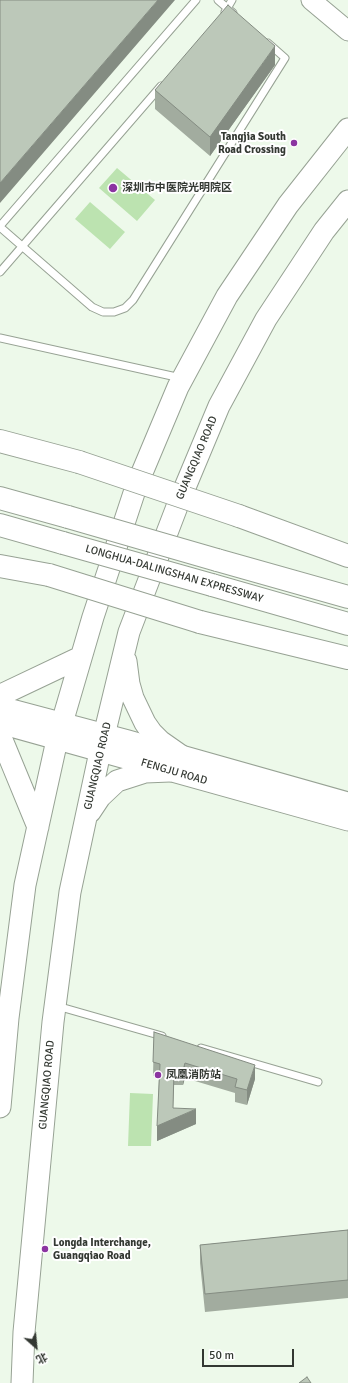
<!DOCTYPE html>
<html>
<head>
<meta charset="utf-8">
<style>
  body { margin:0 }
  #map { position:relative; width:348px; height:1383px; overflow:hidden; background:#edf9ea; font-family:Signika,"Noto Sans SC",sans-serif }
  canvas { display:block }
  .north { position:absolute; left:16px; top:1327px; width:40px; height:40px; -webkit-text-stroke:3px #fff; paint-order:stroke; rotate:153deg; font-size:11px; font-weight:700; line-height:16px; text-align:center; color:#333832 }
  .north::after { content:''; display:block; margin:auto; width:14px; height:18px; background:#333832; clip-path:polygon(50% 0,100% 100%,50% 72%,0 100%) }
  .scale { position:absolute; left:202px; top:1349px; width:92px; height:18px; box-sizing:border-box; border:2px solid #333832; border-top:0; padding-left:5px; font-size:12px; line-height:14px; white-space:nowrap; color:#333832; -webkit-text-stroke:3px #fff; paint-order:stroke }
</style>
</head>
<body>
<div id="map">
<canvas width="348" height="1383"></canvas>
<div class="north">北</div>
<div class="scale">50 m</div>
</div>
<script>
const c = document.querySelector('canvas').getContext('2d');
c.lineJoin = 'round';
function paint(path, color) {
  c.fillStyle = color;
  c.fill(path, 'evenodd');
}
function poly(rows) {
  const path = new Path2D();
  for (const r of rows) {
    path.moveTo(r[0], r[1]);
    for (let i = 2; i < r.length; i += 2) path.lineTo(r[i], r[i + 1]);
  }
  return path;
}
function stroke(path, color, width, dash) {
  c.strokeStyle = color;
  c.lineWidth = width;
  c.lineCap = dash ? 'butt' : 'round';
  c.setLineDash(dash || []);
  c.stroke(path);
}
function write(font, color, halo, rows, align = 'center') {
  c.font = font + ' Signika,"Noto Sans SC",sans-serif';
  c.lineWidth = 4;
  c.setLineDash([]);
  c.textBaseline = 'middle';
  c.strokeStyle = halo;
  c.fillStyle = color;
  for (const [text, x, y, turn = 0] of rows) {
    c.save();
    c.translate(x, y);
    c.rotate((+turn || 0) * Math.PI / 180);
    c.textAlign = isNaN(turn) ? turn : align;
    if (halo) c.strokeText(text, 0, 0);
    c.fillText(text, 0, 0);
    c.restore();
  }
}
paint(poly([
  [117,168,155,200,137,221,99,188],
  [90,202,125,232,110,249,75,219],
  [130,1093,153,1094,151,1146,128,1146]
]), '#bce3b0');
const lane = poly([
  [218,0,233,13],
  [225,12,232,0],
  [0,226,196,0],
  [0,227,92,307,103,312,114,312,125,308,133,300,285,58,268,43],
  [0,272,161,86],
  [0,338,181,378],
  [57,1006,162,1036],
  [201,1048,318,1082]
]);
const secondary = poly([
  [311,0,348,31],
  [0,706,128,740,348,802],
  [0,724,348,821]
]);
const primary = poly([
  [126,661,129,684,133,698,145,723,152,733,160,741,180,755],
  [0,700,3,694,81,657],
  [0,735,38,827],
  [90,812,100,797,117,781,145,772,170,771],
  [0,1107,8,1018,25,885,57,740,93,617,136,487,178,387,227,296,288,205,348,129],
  [22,1383,24,1332,53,1022,70,892,100,752,129,632,178,504,219,406,266,319,324,231,348,201]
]);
const highway = poly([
  [0,441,79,462],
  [0,498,68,517],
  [239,516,348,556],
  [0,525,63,543],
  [217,560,348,597],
  [0,566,49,575],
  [212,585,348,624],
  [200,622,348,658]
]);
stroke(lane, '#97a294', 9);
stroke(secondary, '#97a294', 21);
stroke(primary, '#97a294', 23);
stroke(highway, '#97a294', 24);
stroke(lane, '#fff', 7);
stroke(secondary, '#fff', 19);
stroke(primary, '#fff', 21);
stroke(highway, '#fff', 22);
const highwayBridge = poly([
  [79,462,239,516],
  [68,517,217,560],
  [63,543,212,585],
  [49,575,200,622]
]);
stroke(highwayBridge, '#97a294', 24, []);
stroke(highwayBridge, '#fff', 22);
paint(poly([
  [275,65,210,156,155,109,155,90],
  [154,1032,255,1079,247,1105,235,1102,235,1093,185,1078,183,1085,174,1085,173,1108,196,1124,157,1141,159,1078,153,1076],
  [348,1230,348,1298,205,1312,200,1263,200,1245]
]), '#a2ac9f');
paint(poly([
  [158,0,175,0,0,203,0,183],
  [275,46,275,65,210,156,210,137],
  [185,1063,185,1078,183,1085,183,1070],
  [255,1065,255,1079,247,1105,247,1090],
  [196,1109,196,1124,157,1141,157,1126]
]), '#848c82');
const building = poly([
  [0,0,158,0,0,183,0,0],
  [228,5,275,46,210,137,155,90,228,5],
  [154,1032,255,1065,247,1090,235,1087,237,1079,185,1063,183,1070,174,1070,173,1108,196,1109,157,1126,160,1064,153,1062,154,1032],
  [348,1230,348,1280,205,1294,200,1245,348,1230],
  [307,1377,311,1383,299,1383,307,1377]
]);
paint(building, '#bcc8b9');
stroke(building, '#848c82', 1);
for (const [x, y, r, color] of [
  [294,143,4,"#8b34a1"],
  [113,188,5,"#8b34a1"],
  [158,1075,4,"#8b34a1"],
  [45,1249,4,"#8b34a1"]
]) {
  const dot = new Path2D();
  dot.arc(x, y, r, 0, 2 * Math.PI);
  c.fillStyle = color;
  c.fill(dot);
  stroke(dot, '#fff', 1.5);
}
write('bold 11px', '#333832', '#fff', [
  ["Tangjia South",286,137,"right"],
  ["Road Crossing",286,150,"right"],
  ["深圳市中医院光明院区",122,188],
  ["凤凰消防站",166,1075],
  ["Longda Interchange,",53,1243],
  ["Guangqiao Road",53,1256]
], 'left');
write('11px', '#333832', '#fff', [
  ["GUANGQIAO ROAD",197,458,-67],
  ["LONGHUA-DALINGSHAN EXPRESSWAY",174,574,16],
  ["GUANGQIAO ROAD",98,766,-77],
  ["FENGJU ROAD",174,772,16],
  ["GUANGQIAO ROAD",47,1085,-85]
]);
</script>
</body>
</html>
